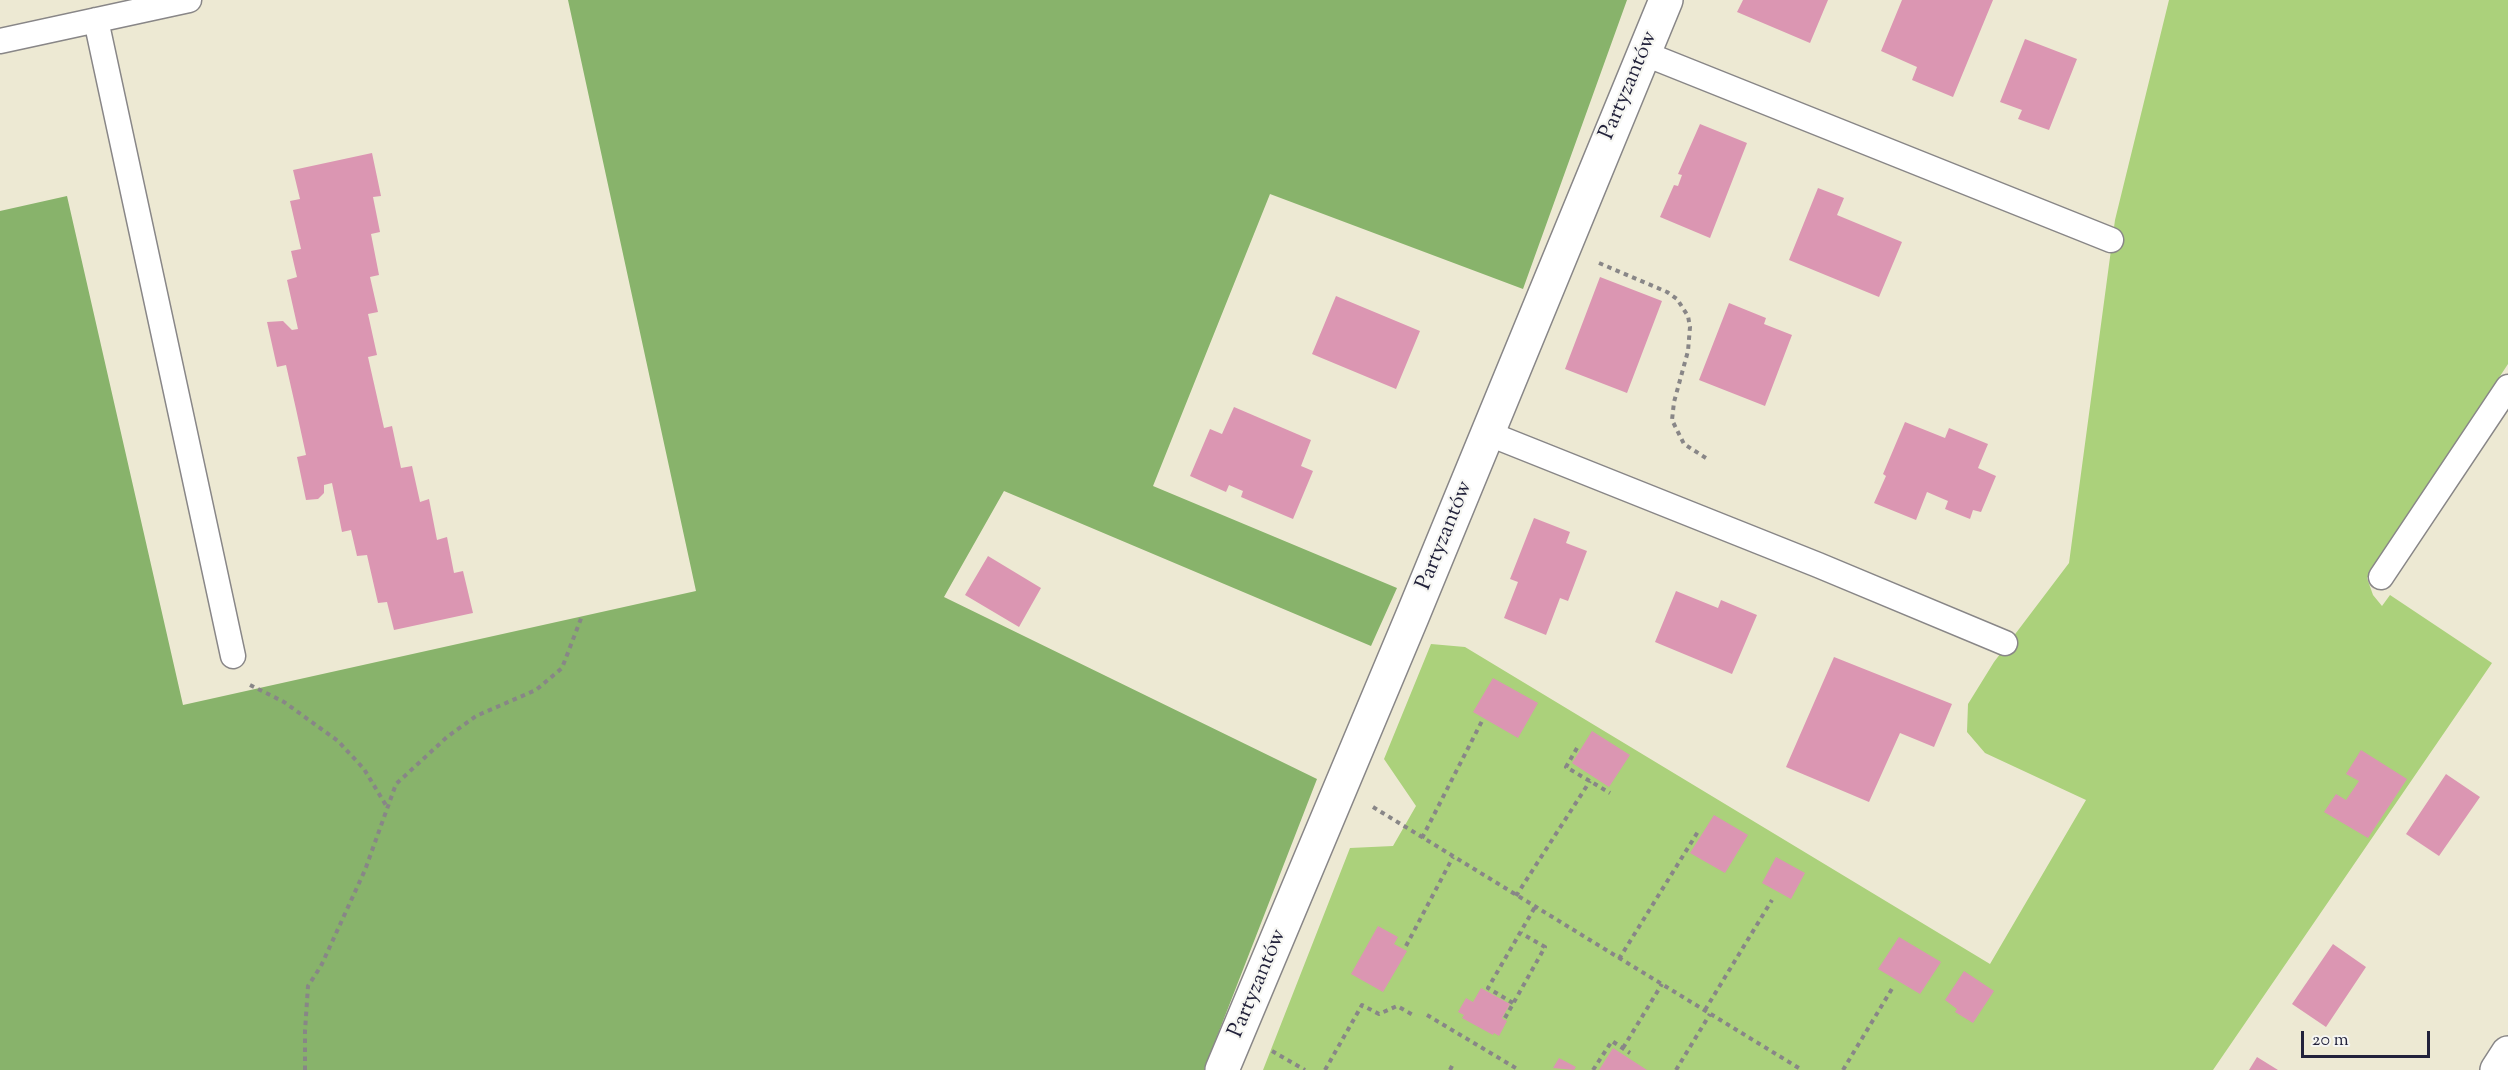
<!DOCTYPE html>
<html>
<head>
<meta charset="utf-8">
<style>
  body { margin:0 }
  #map { position:relative; width:2508px; height:1070px; overflow:hidden; background:#ede9d3; font-family:"Sorts Mill Goudy",serif }
  canvas { display:block }
  .scale { position:absolute; left:2301px; top:1031px; width:129px; height:27px; box-sizing:border-box; border:3px solid #22223b; border-top:0; padding-left:8px; font-size:18px; line-height:21px; white-space:nowrap; color:#22223b; -webkit-text-stroke:4px #f6f6f2; paint-order:stroke }
</style>
</head>
<body>
<div id="map">
<canvas width="2508" height="1070"></canvas>
<div class="scale">20 m</div>
</div>
<script>
const c = document.querySelector('canvas').getContext('2d');
c.lineJoin = 'round';
function paint(path, color) {
  c.fillStyle = color;
  c.fill(path, 'evenodd');
}
function poly(rows) {
  const path = new Path2D();
  for (const r of rows) {
    path.moveTo(r[0], r[1]);
    for (let i = 2; i < r.length; i += 2) path.lineTo(r[i], r[i + 1]);
  }
  return path;
}
function stroke(path, color, width, dash) {
  c.strokeStyle = color;
  c.lineWidth = width;
  c.lineCap = dash ? 'butt' : 'round';
  c.setLineDash(dash || []);
  c.stroke(path);
}
function write(font, color, halo, rows, align = 'center') {
  c.font = font + ' "Sorts Mill Goudy",serif';
  c.lineWidth = 4.5;
  c.setLineDash([]);
  c.textBaseline = 'middle';
  c.strokeStyle = halo;
  c.fillStyle = color;
  for (const [text, x, y, turn = 0] of rows) {
    c.save();
    c.translate(x, y);
    c.rotate((+turn || 0) * Math.PI / 180);
    c.textAlign = isNaN(turn) ? turn : align;
    if (halo) c.strokeText(text, 0, 0);
    c.fillText(text, 0, 0);
    c.restore();
  }
}
paint(poly([
  [2169,0,2508,0,2508,364,2367,578,2373,595,2382,606,2390,595,2492,663,2213,1070,1263,1070,1350,848,1393,846,1416,806,1384,759,1431,644,1465,647,1990,964,2086,800,1985,753,1967,732,1968,704,1994,662,2069,563,2115,220]
]), '#abd17b');
paint(poly([
  [568,0,1627,0,1523,289,1270,194,1153,486,1397,588,1371,646,1004,491,944,597,1317,779,1204,1070,0,1070,0,211,67,196,183,705,696,591]
]), '#88b36b');
paint(poly([
  [1743,0,1828,0,1810,43,1737,12],
  [1902,0,1993,0,1953,97,1912,80,1917,67,1881,51],
  [2025,39,2077,59,2049,130,2018,119,2022,110,2000,102],
  [1700,124,1747,143,1710,238,1660,217,1674,185,1678,186,1682,175,1678,174],
  [372,153,381,196,373,197,380,232,371,234,379,275,370,277,378,312,368,314,377,355,368,357,384,428,392,426,401,468,412,466,420,502,429,499,437,540,447,537,454,573,463,571,473,613,394,630,387,602,378,603,367,555,357,556,351,530,342,532,332,483,324,485,324,493,318,499,306,500,297,457,306,455,296,409,286,365,277,367,267,322,283,321,292,330,298,329,287,280,297,277,291,251,301,249,290,201,300,199,293,170],
  [1818,188,1844,198,1837,215,1902,242,1879,297,1789,260],
  [1600,277,1662,301,1627,393,1565,369],
  [1336,296,1420,331,1396,389,1312,354],
  [1729,303,1766,318,1764,324,1792,335,1765,406,1699,380],
  [1234,407,1311,440,1301,466,1313,471,1293,519,1241,497,1243,491,1229,485,1226,492,1190,476,1210,429,1222,434],
  [1905,422,1945,438,1949,428,1988,444,1978,468,1996,476,1981,512,1973,510,1970,519,1945,509,1948,501,1927,492,1916,520,1874,503,1886,476,1883,474],
  [1534,518,1570,532,1566,543,1587,551,1568,601,1560,598,1546,635,1504,618,1518,582,1510,579],
  [988,556,1041,588,1019,627,965,595],
  [1676,591,1718,608,1721,600,1757,615,1732,674,1655,642],
  [1834,657,1952,704,1934,747,1900,733,1869,802,1786,767],
  [1493,678,1538,703,1518,738,1473,712],
  [1592,731,1630,755,1609,787,1572,763],
  [2361,750,2407,779,2368,838,2324,812,2336,794,2346,800,2359,781,2346,774],
  [2446,774,2480,797,2439,856,2406,834],
  [1714,815,1748,835,1725,873,1690,853],
  [1776,857,1805,873,1791,899,1762,883],
  [1378,926,1398,937,1394,944,1407,951,1383,992,1351,974],
  [1899,937,1941,962,1920,994,1878,969],
  [2333,944,2366,967,2326,1027,2292,1004],
  [1964,971,1994,991,1973,1023,1955,1012,1957,1009,1945,1000],
  [1481,988,1510,1004,1502,1018,1507,1021,1499,1036,1494,1033,1493,1035,1462,1018,1464,1015,1458,1012,1466,998,1473,1002],
  [1613,1048,1647,1070,1599,1070],
  [2257,1057,2278,1070,2249,1070],
  [1559,1058,1576,1067,1574,1070,1553,1068]
]), '#db96b2');
const lane = poly([
  [96,20,233,656],
  [0,41,189,0],
  [1643,53,2111,240],
  [1487,433,1818,565,2005,643],
  [2381,577,2508,387]
]);
const street = poly([
  [1222,1070,1412,617,1666,0],
  [2497,1070,2508,1053]
]);
stroke(lane, '#888687', 27);
stroke(street, '#888687', 36);
stroke(poly([
  [1599,263,1667,292,1677,299,1688,316,1690,327,1688,351,1674,402,1672,420,1684,444,1709,460],
  [250,685,284,702,338,741,364,769,387,807],
  [1577,748,1566,767,1610,793],
  [1373,807,1802,1070],
  [1422,838,1482,721],
  [1516,896,1590,781],
  [1406,946,1453,857],
  [1619,959,1699,830],
  [1513,1003,1488,988,1535,907],
  [1705,1010,1772,900],
  [1427,1015,1519,1070],
  [1505,1018,1545,947,1521,933],
  [1623,1048,1662,984],
  [1272,1051,1305,1070],
  [305,1070,305,1031,308,986,321,966,365,870,396,784,447,737,476,716,536,690,562,668,582,616],
  [1325,1070,1362,1005,1379,1014,1397,1006,1415,1016],
  [1450,1070,1453,1064],
  [1593,1070,1612,1041,1630,1053],
  [1676,1070,1710,1014],
  [1843,1070,1893,987]
]), '#888687', 4, [4.5, 4.5]);
stroke(lane, '#fff', 24);
stroke(street, '#fff', 33);
write('22px', '#22223b', '#f6f6f2', [
  ["Partyzantów",1630,86,-67],
  ["Partyzantów",1446,536,-68],
  ["Partyzantów",1259,984,-67]
]);
</script>
</body>
</html>
